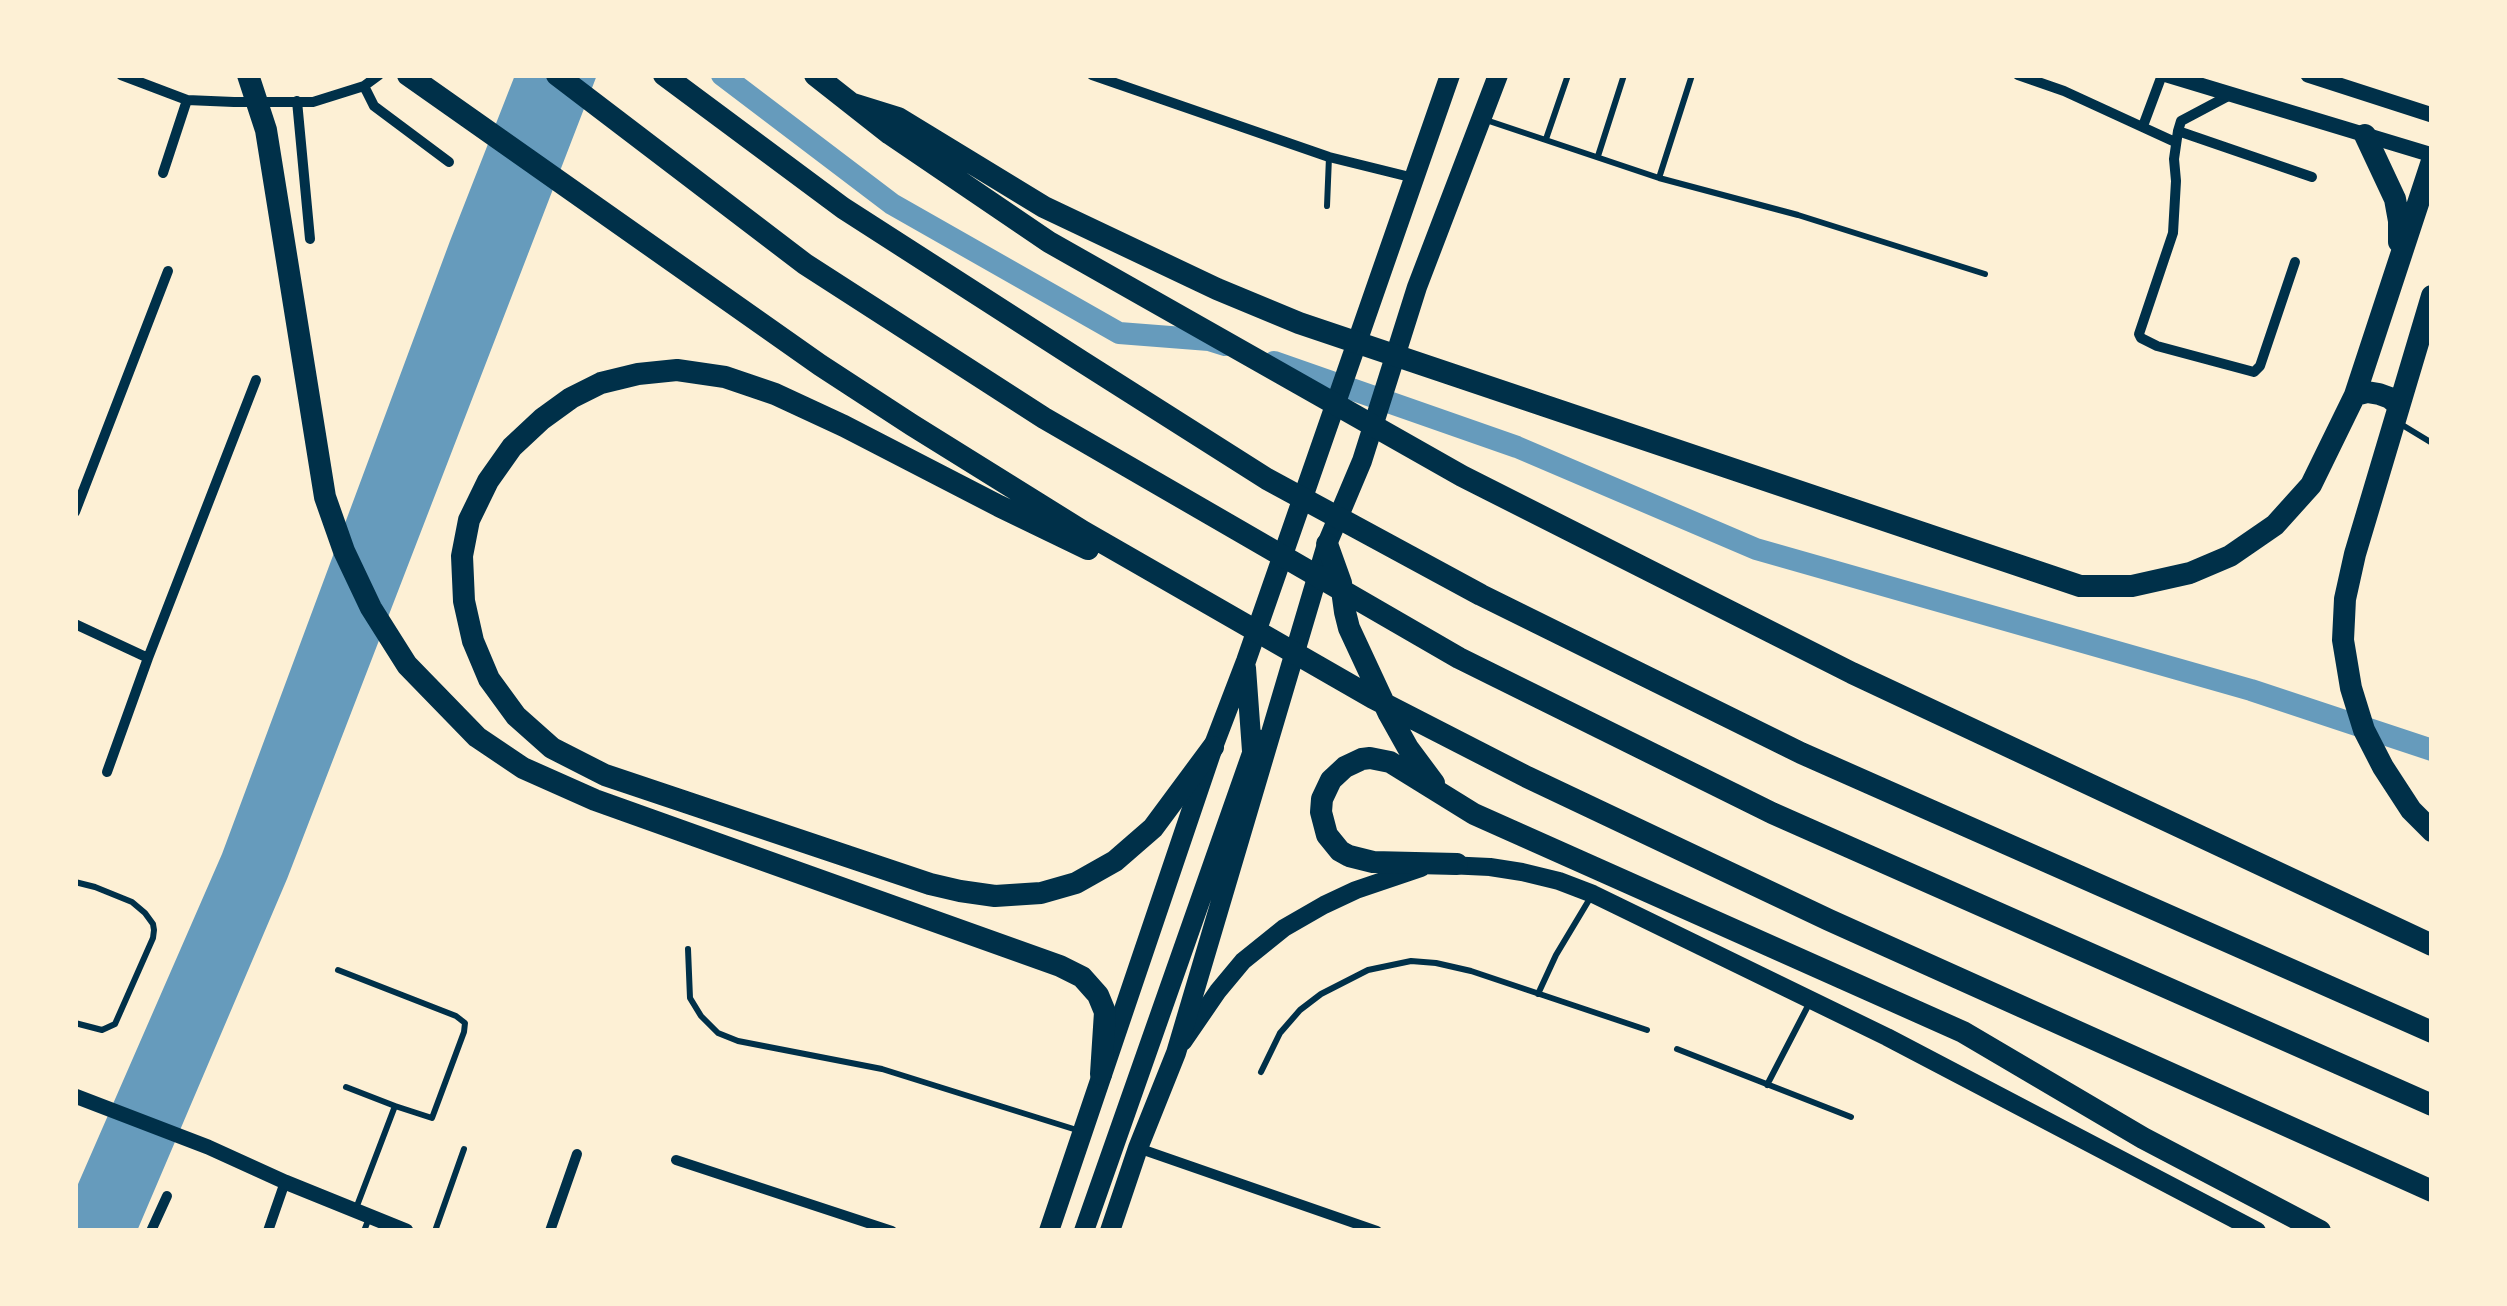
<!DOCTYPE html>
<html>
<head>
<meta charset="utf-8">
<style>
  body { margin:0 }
  #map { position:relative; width:2507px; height:1306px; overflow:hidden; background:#fdf0d5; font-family:Rubik,sans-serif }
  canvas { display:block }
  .frame { position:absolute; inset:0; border:78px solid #fdf0d5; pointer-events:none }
</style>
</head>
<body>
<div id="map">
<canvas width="2507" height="1306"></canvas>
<div class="frame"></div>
</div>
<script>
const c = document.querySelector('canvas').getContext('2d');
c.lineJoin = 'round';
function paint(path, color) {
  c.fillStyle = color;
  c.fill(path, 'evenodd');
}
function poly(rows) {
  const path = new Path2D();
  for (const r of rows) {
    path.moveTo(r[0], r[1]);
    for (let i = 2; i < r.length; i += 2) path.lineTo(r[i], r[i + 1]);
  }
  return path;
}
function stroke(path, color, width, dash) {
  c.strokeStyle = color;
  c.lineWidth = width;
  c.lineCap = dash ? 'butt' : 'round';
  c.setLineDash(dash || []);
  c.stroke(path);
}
paint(poly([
  [515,75,597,75,287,879,137,1231,75,1231,75,1191,222,854,450,241]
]), '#669bbc');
stroke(poly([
  [722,75,892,204,1119,333,1209,340,1225,345],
  [1274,362,1517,447,1756,549,2251,690,2432,750]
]), '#669bbc', 22);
stroke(poly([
  [1483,119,1659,178,1798,215,1985,274],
  [1546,139,1568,75],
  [1598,156,1624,75],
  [1659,178,1692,75],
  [1327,206,1329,157],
  [2399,423,2432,443],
  [75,882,95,887,132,902,145,913,153,924,154,930,153,938,115,1024,102,1030,75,1023],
  [688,949,690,998,701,1016,718,1033,738,1041,882,1069,1080,1131],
  [338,970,456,1016,465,1023,464,1032,432,1118,395,1106],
  [1538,994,1556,955,1592,895],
  [1677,1049,1851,1117],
  [1261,1072,1280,1033,1300,1010,1321,994,1368,970,1411,961,1436,963,1471,971,1647,1030],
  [1767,1085,1810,1002],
  [346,1087,395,1106,355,1211],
  [364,1231,369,1218],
  [435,1231,464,1149]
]), '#003049', 6);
stroke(poly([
  [121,75,187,100,234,102,313,102,364,86,379,75],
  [1092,75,1329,157,1414,178],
  [2018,75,2064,91,2175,142],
  [364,86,374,106,449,162],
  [2230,95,2181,121,2178,131,2174,159,2176,181,2173,233,2139,334,2141,338,2157,346,2254,372,2260,366,2295,262],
  [297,101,310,239],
  [2143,126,2162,75],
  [2178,131,2312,177],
  [163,173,187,100],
  [75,512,168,271],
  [75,624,148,658],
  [107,772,148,658,256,380],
  [1138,1148,1377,1231],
  [676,1160,892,1231],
  [151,1231,167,1196],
  [268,1231,285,1182],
  [550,1231,577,1154]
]), '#003049', 10);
stroke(poly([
  [2167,75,2432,155],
  [2308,75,2432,115],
  [75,1096,208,1147,285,1182,406,1231]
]), '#003049', 15);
stroke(poly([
  [1447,865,1490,867,1522,872,1559,881,1593,894,1887,1037,2257,1231],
  [1183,1042,1218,991,1243,961,1284,928,1324,905,1356,890,1421,868]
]), '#003049', 18);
stroke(poly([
  [1246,668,1252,751],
  [1049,1231,1213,747,1246,661,1450,75],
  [1084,1231,1257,739],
  [1110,1231,1138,1148,1176,1053,1327,544,1362,461,1417,287,1498,75]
]), '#003049', 20);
stroke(poly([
  [248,75,266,130,325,497,344,551,371,608,407,665,477,737,523,768,595,800,1060,966,1082,977,1098,995,1105,1012,1101,1074],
  [408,75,820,365,912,425,1084,532,1373,698,1527,777,1829,920,2432,1191],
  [557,75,805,264,1044,418,1459,658,1772,813,2432,1105],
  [664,75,843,208,1081,361,1267,479,1481,595,1801,753,2432,1032],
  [815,75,890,134,1049,242,1462,476,1852,673,2432,945],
  [853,104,898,118,1044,207,1217,289,1299,323,2080,586,2132,586,2190,573,2230,556,2275,525,2311,485,2355,395,2432,161],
  [2365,135,2395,199,2399,221,2399,242],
  [2432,296,2355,554,2345,599,2343,640,2351,688,2364,730,2383,767,2411,810,2432,831],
  [2355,395,2367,392,2379,394,2390,398,2399,406],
  [1327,544,1341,583,1345,612,1349,628,1389,714,1408,748,1434,783],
  [1088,549,999,506,844,426,775,394,725,377,677,370,638,374,601,383,571,398,542,419,512,447,488,481,469,520,462,556,464,601,473,641,489,679,516,716,552,748,605,775,930,884,960,891,995,896,1041,893,1076,883,1115,861,1153,828,1213,747],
  [1457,864,1373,862,1349,856,1340,851,1327,835,1321,812,1322,799,1331,780,1345,767,1362,759,1370,758,1390,762,1474,814,1963,1032,2143,1138,2320,1231]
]), '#003049', 22);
</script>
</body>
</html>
